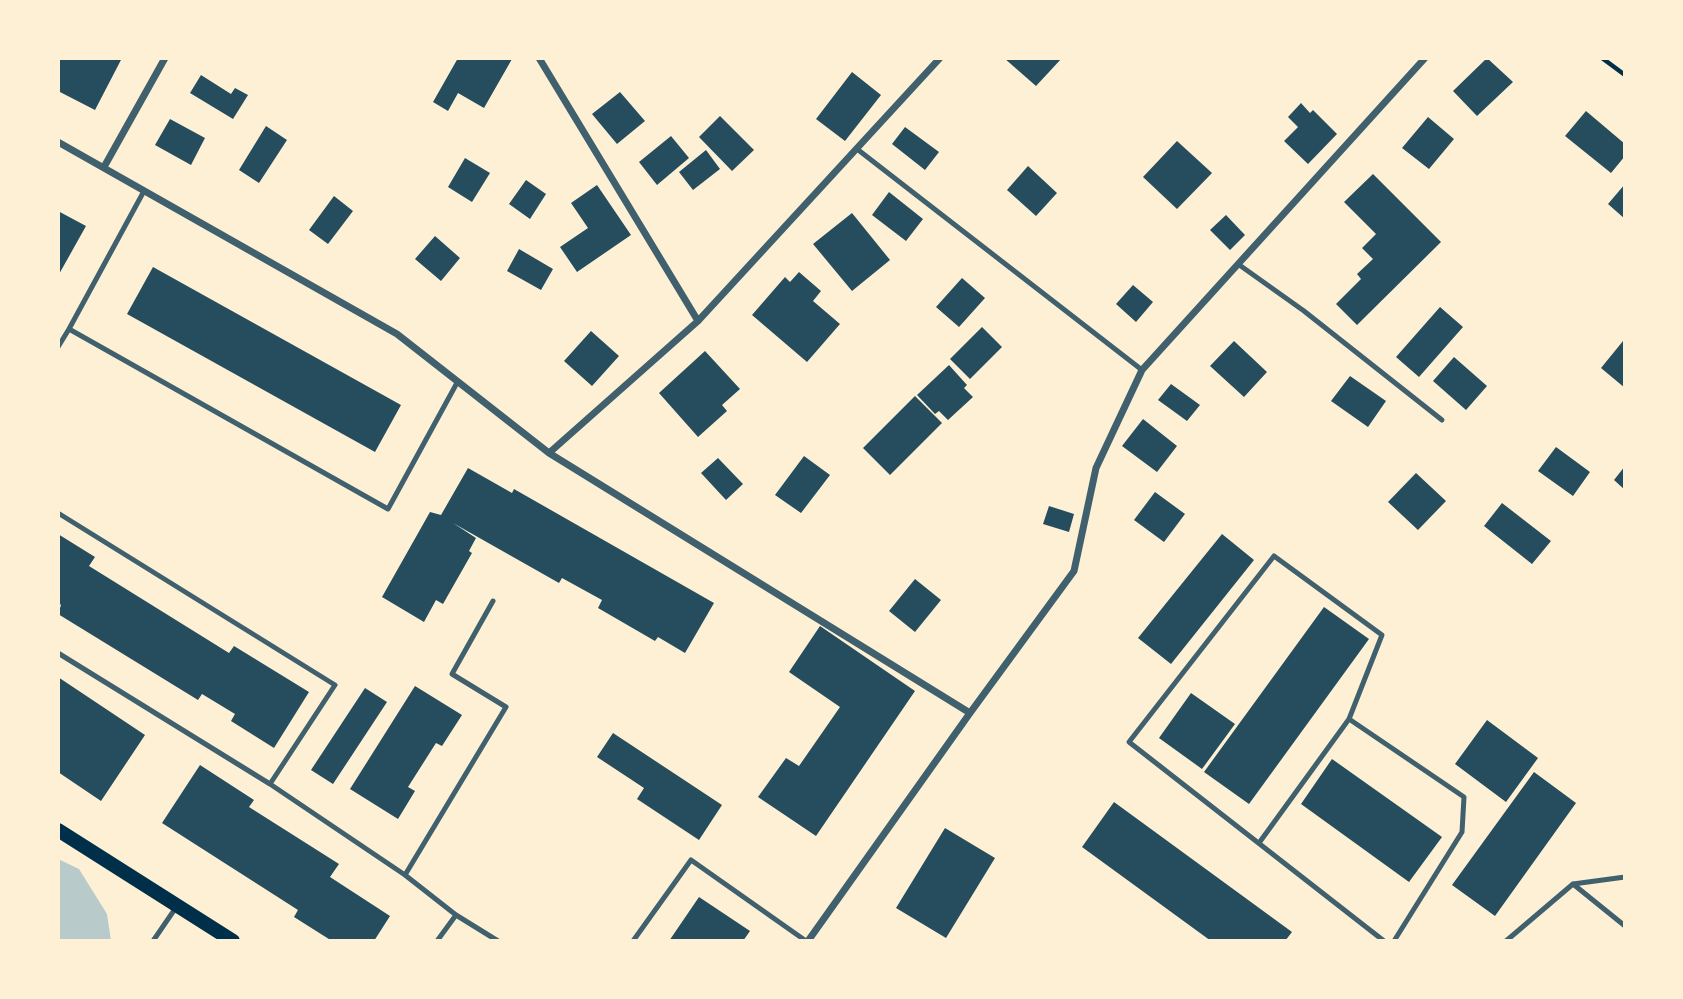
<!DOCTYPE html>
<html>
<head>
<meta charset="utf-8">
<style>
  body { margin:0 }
  #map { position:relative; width:1683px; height:999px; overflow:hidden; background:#fdf0d5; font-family:Rubik,sans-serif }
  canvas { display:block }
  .frame { position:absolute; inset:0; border:60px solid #fdf0d5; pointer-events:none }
</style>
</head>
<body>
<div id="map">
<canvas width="1683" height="999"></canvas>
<div class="frame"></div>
</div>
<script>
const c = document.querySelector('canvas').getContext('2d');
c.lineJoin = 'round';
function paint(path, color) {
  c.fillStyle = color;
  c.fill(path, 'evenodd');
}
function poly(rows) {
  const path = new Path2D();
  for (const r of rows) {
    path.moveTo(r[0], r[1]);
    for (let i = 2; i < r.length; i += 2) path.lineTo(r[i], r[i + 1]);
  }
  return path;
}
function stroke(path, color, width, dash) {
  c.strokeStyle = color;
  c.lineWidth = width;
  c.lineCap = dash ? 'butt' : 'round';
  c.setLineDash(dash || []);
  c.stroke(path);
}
paint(poly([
  [58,859,79,869,107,914,111,941,58,941]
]), '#b9caca');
paint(poly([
  [58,58,122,58,95,110,58,91],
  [458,58,512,59,484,108,458,93,448,111,433,102],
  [1004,58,1062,58,1036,86],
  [1487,58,1513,82,1477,116,1453,91],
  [852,72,881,95,845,141,816,119],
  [201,75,231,94,235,88,248,95,233,119,190,93],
  [620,92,645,121,617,144,592,114],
  [1301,103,1310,113,1313,110,1337,134,1308,164,1284,141,1298,127,1288,117],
  [1586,111,1625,144,1625,156,1611,173,1565,136],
  [720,116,754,150,732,171,699,137],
  [1428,117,1454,139,1429,169,1402,148],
  [170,119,205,138,191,165,155,145],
  [266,126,287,140,259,183,239,170],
  [905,127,939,152,925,170,892,144],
  [671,136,689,158,657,185,639,162],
  [1177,141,1212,173,1177,209,1143,177],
  [706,150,720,169,693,190,679,172],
  [465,158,490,173,472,202,448,187],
  [1028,166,1057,193,1036,216,1007,190],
  [1373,174,1441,242,1357,325,1336,304,1361,279,1357,274,1373,259,1362,248,1376,234,1344,202],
  [526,180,546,194,530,219,509,204],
  [1625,184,1625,219,1608,204],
  [597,185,631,235,577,272,560,247,588,228,571,203],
  [889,192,923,219,906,241,872,215],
  [334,196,353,211,328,244,309,230],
  [58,211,86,226,58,276],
  [852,213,890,260,852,291,813,244],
  [1226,215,1245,235,1230,250,1210,230],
  [435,236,460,258,441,281,415,259],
  [519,249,553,269,541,290,507,271],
  [153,267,401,405,375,452,127,314],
  [799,272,821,291,813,301,840,324,807,362,752,315,785,277,790,282],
  [962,278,985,298,959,327,936,307],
  [1133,285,1153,302,1136,322,1116,304],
  [1440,307,1463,327,1419,377,1396,357],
  [982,327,1002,347,970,379,950,359],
  [591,331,619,356,592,386,564,361],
  [1234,341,1267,372,1244,397,1210,366],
  [1623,341,1625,343,1625,388,1601,368],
  [705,351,740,389,722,405,727,411,698,437,659,393],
  [1454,357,1487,386,1466,410,1433,381],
  [949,365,967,385,964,388,973,397,948,420,939,411,935,414,917,395],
  [1350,376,1386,401,1368,427,1331,401],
  [1171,384,1200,405,1187,421,1158,400],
  [915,396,942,423,890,475,863,448],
  [1143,419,1177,446,1157,472,1122,446],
  [1556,447,1590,472,1573,496,1538,471],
  [804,456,830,475,801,513,775,495],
  [718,458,743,484,726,500,701,473],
  [1625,466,1625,490,1614,480],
  [468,468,512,493,514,489,714,603,685,653,658,637,655,641,598,608,602,600,562,578,559,583,453,523,476,538,469,551,472,553,443,604,436,600,424,622,382,597,430,512,441,515],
  [1416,473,1446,501,1418,530,1388,502],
  [1155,492,1185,514,1164,542,1134,520],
  [1502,503,1551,541,1532,564,1484,526],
  [1049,506,1074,514,1069,532,1043,524],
  [58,534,95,557,89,566,229,653,234,646,309,692,274,748,231,721,235,714,202,694,198,700,58,614,61,605,58,602],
  [1222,534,1254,560,1171,664,1138,638],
  [915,579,941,600,915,632,889,611],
  [1324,607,1369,639,1249,804,1204,772],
  [820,626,915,691,816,836,758,797,786,758,799,766,840,707,789,672],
  [58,677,145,735,101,801,58,772],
  [415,686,462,715,442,746,436,743,408,787,415,791,398,819,350,789],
  [365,688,387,702,333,784,311,770],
  [1191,693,1235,724,1202,769,1159,738],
  [1487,720,1538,758,1506,802,1455,764],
  [613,733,722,805,699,840,637,799,644,788,597,757],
  [1332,759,1442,837,1409,882,1301,804],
  [200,765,254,800,249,807,339,864,330,877,390,916,374,941,332,941,294,917,298,910,162,823],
  [1534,772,1576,803,1495,916,1452,885],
  [1114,802,1292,932,1285,941,1211,941,1082,847],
  [945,828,995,858,946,938,896,908],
  [699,897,750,931,743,941,669,941]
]), '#264d5e');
stroke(poly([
  [1602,58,1625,75]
]), '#003049', 4.5);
stroke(poly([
  [857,149,1142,370],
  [1238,264,1304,311,1442,420],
  [69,329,144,191],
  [58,347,69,329,388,509,458,381],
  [58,513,335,685,270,784,58,653],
  [1349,719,1464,797,1462,832,1394,941],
  [270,784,405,875,456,915,498,941],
  [1259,843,1349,719,1382,635,1274,556,1129,742,1384,941],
  [405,875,506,707,452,674,493,601],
  [1573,884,1625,926],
  [153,941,177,906],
  [437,941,456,915],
  [633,941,691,860,806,941],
  [1506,941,1573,884,1625,877]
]), '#3f606c', 5);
stroke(poly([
  [539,58,698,321],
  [58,142,397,334,549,453,970,713],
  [104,167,165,58],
  [549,453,698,321,940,58],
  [808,941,970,713,1074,571,1096,468,1142,370,1425,58]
]), '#3f606c', 7);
stroke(poly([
  [58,830,233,941]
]), '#003049', 14);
</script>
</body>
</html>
